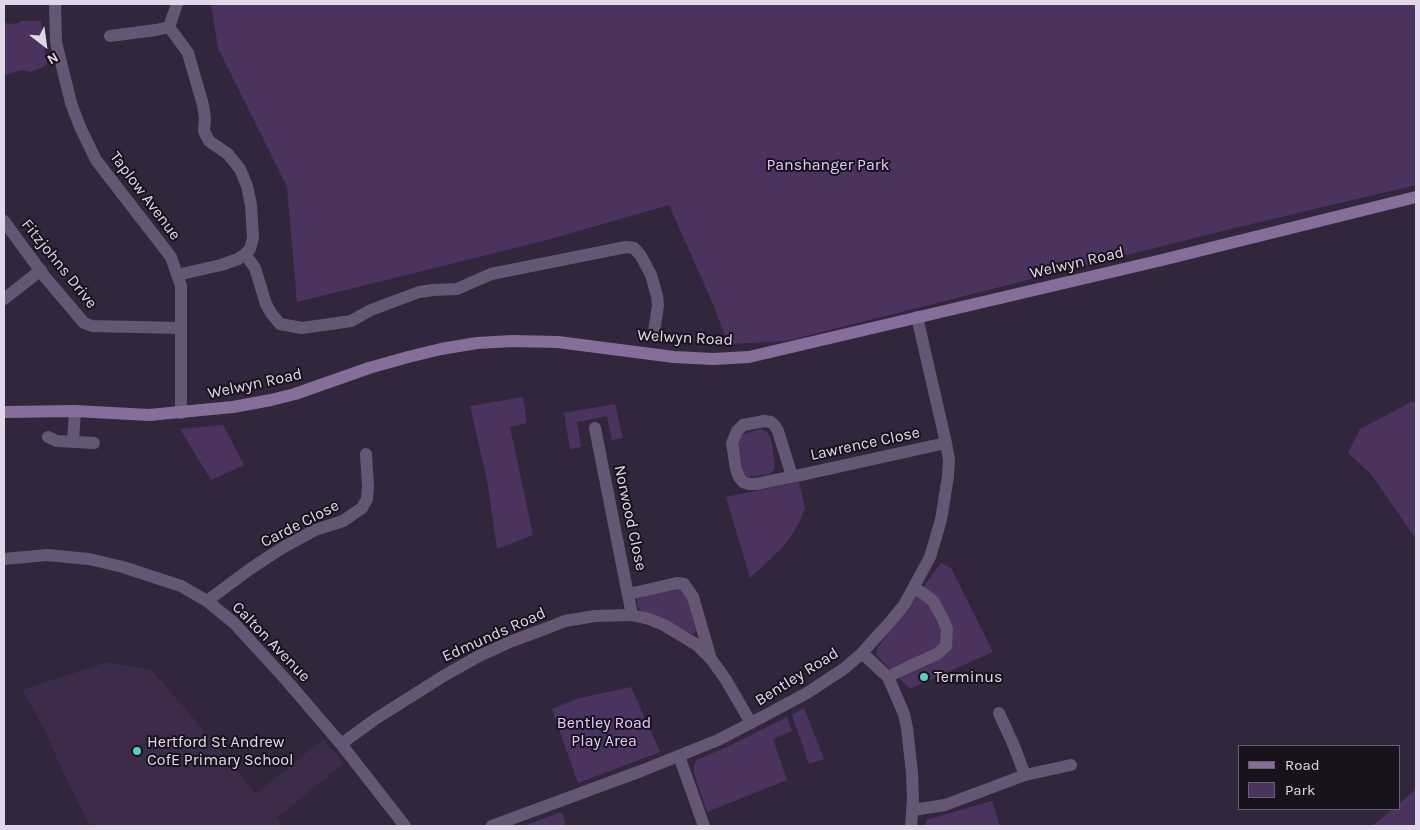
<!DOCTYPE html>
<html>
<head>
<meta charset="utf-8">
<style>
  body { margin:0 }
  #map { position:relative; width:1420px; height:830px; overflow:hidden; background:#32263d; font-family:Karla,sans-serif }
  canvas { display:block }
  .frame { position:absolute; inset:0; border:5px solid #e0d8e8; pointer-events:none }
  .legend { position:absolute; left:1238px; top:745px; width:162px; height:65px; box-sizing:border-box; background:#17121c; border:1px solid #67616e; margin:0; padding:6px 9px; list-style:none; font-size:15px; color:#e0d8e8 }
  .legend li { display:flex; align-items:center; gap:10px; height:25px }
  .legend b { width:25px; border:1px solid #67616e }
  .north { position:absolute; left:20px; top:20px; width:50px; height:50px; -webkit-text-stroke:4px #17121c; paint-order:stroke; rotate:150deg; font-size:14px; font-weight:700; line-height:20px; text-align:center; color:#e0d8e8 }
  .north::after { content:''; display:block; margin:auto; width:18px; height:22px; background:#e0d8e8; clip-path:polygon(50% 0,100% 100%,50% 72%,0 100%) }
</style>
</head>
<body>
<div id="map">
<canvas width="1420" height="830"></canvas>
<div class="frame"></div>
<ul class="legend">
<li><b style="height:6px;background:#856f9a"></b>Road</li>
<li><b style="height:14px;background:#4b3360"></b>Park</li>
</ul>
<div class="north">N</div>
</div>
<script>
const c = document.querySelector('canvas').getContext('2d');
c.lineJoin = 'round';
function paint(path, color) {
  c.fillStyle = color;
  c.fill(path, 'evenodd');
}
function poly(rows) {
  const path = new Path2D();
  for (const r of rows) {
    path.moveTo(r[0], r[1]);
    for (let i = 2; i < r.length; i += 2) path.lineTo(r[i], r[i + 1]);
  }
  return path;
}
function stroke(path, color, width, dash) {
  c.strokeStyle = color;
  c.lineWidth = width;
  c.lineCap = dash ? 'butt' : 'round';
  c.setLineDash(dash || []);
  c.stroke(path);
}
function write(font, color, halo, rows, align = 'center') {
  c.font = font + ' Karla,sans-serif';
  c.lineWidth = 4;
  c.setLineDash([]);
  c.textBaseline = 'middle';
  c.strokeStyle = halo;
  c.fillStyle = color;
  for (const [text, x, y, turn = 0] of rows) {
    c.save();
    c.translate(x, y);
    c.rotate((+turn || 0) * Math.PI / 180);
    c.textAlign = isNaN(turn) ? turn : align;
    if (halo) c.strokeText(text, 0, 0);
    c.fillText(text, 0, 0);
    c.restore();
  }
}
paint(poly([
  [108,662,151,670,184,707,256,794,323,739,344,763,277,818,283,826,90,826,61,768,45,730,22,690]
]), '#3c2c4a');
paint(poly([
  [211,4,1416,4,1416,185,1218,232,786,341,728,344,713,304,669,205,547,240,297,302,287,187,218,48],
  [22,21,41,21,47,65,31,72,22,70,4,75,4,23,16,24],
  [523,397,527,423,510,427,533,535,497,549,487,480,470,406],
  [1411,402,1416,403,1416,539,1371,474,1348,453,1360,429],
  [615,404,623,438,612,440,607,416,577,422,581,447,570,449,564,413],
  [223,425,244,465,211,480,180,429],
  [761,429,767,432,771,439,775,467,773,471,768,474,749,477,744,474,743,471,737,443,741,435],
  [799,482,805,508,799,523,789,539,782,548,750,578,726,497],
  [941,563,951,568,993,652,910,689,876,655,878,647],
  [678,587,686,594,696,631,693,634,642,612,637,606,637,596],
  [631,687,660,752,578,783,552,709,576,699],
  [804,708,824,759,809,764,792,715],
  [787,717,792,731,773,739,787,780,707,812,694,773,694,766,696,760,727,747],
  [1416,789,1416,826,1372,826,1393,809,1399,809,1399,804],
  [992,801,1000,826,926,826,926,820],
  [559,813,562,813,566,825,564,826,524,826]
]), '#4b3360');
stroke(poly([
  [55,4,56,42,71,103,80,127,96,160,171,257,181,286,181,413],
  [110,36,156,30,169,27],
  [4,221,45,277,84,323,92,326,180,328],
  [245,254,255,268,266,304,271,313,280,324,302,328,351,321,371,310,419,292,433,290,457,289,491,274,626,247,634,248,641,256,651,275,657,296,658,305,654,332],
  [177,275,221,265,238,259,245,254,250,249,253,238,251,205,247,186,240,169,228,154,209,141,204,131,205,118,203,105,188,53,169,27,177,4],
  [4,299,41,270],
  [595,428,632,615],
  [48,437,57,441,94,443],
  [73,441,75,411],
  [792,476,778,431,775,426,771,422,764,421,743,425,737,431,732,443,736,469,739,477,743,482,749,484,756,484,805,474,946,443],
  [4,559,47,555,89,559,123,567,181,586,207,601,234,623,287,681,341,744,405,826],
  [629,594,677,583,684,584,693,597,710,656],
  [207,601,250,569,282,548,315,530,343,521,362,508,367,499,368,487,366,454],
  [862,653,888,677,904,714,907,728,912,773,913,800,911,826],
  [888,677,906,668,937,654,946,646,947,629,942,617,933,601,924,594,914,588],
  [999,713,1014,746,1025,775],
  [341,744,377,718,445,675,479,656,512,641,542,630,565,621,595,616,632,615,649,619,664,625,697,645,711,659,726,680,751,723],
  [679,756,704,826],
  [913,810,945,805,1025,775,1071,765],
  [492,826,641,771,718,740,751,723,807,693,845,668,862,653,890,622,904,605,930,557,941,520,948,476,949,460,946,443,917,317]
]), '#655773', 12);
stroke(poly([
  [4,412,75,411,149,415,233,407,271,400,295,394,369,368,408,357,441,349,477,343,512,341,558,342,674,357,713,359,749,357,1162,260,1416,197]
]), '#856f9a', 12);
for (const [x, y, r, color] of [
  [924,677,5,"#5acebc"],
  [137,751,5,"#5acebc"]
]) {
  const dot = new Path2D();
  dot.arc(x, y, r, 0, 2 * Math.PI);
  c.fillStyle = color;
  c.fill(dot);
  stroke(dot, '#17121c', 2);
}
write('16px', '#e3c8fe', '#17121c', [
  ["Panshanger Park",828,165],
  ["Bentley Road",604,723],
  ["Play Area",604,741]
]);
write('16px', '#e0d8e8', '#17121c', [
  ["Taplow Avenue",145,196,53],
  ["Welwyn Road",1077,263,-13],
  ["Fitzjohns Drive",59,264,51],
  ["Welwyn Road",685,338,3],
  ["Welwyn Road",255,384,-12],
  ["Lawrence Close",865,444,-12],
  ["Norwood Close",630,518,78],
  ["Carde Close",300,524,-27],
  ["Edmunds Road",494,635,-24],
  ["Calton Avenue",271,642,46],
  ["Bentley Road",797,677,-32]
]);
write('16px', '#e0d8e8', '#17121c', [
  ["Terminus",934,677],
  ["Hertford St Andrew",147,742],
  ["CofE Primary School",147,760]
], 'left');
</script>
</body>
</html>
